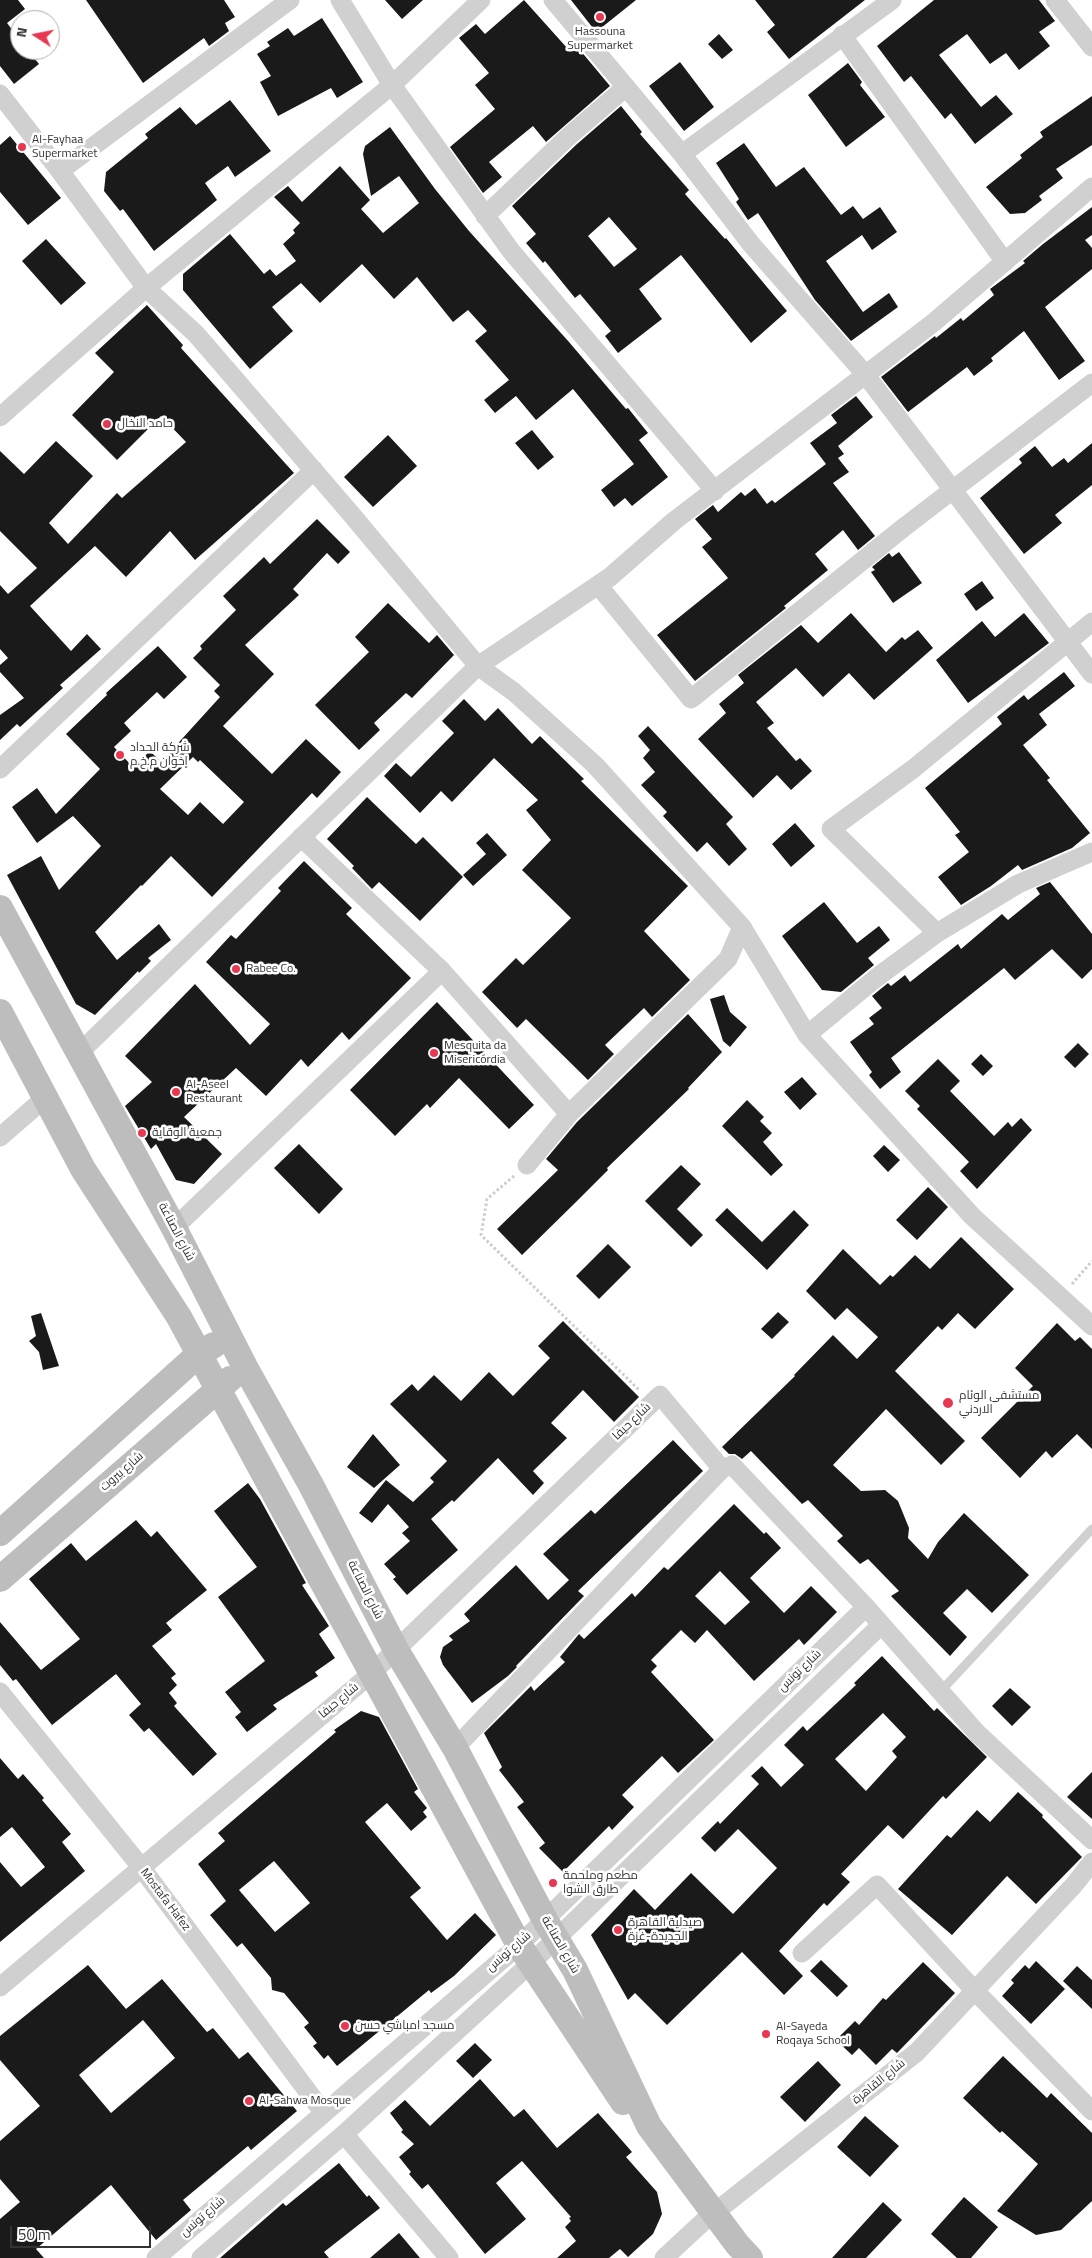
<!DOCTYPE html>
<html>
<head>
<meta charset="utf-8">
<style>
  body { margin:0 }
  #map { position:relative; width:1092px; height:2258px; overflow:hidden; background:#fff; font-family:"Titillium Web",sans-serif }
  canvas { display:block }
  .north { position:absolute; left:10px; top:10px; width:50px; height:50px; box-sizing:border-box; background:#fff; border:1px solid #adadad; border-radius:50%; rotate:281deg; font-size:14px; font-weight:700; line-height:20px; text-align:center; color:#333 }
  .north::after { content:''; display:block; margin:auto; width:18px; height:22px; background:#e73751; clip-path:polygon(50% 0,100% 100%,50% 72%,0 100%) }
  .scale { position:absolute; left:10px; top:2226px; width:141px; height:22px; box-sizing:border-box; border:2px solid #333; border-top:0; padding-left:6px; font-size:15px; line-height:18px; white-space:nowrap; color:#333; -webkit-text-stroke:4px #fff; paint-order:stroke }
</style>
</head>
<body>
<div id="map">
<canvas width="1092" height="2258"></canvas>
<div class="north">N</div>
<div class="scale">50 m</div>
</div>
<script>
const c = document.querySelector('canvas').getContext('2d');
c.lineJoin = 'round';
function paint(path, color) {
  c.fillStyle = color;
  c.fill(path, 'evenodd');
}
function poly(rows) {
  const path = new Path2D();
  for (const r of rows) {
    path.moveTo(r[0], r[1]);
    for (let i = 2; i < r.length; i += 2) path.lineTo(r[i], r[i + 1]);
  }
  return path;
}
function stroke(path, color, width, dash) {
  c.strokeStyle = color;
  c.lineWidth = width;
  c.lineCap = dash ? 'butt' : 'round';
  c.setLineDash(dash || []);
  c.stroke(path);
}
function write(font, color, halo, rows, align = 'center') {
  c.font = font + ' "Titillium Web",Cairo,sans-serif';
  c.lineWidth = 5;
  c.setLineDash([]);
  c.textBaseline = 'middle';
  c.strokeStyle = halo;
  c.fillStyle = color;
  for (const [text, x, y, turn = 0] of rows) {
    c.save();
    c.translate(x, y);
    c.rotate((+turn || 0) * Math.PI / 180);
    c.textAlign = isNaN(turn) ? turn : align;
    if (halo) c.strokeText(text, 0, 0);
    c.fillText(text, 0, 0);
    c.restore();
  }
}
paint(poly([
  [0,0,18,0,25,9,7,23,20,40,20,50,28,50,39,64,14,84,0,66],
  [86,0,224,0,235,17,225,23,229,31,209,46,204,38,143,83],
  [385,0,423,0,402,19],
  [524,0,568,49,575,44,610,86,546,142,533,126,489,162,502,177,483,193,450,147,495,109,475,85,489,73,459,38,476,24,485,34],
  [571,0,636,0,596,32],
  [755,0,865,0,789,59,767,32,775,25],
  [934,0,1039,0,1055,21,1039,32,1050,46,1019,70,1006,53,990,64,967,34,939,55,981,107,996,95,1013,114,975,144,951,113,945,119,911,76,904,82,877,46],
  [322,18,363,82,337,98,331,88,278,116,260,82,271,76,257,54,270,46,267,42,288,28,294,36],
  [719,34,733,50,722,59,708,44],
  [680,62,714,107,684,131,649,86],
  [848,63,862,82,860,85,885,117,846,147,808,95],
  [1092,96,1092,145,1056,169,1063,178,1039,196,1042,200,1025,213,1010,214,986,187,1022,158,1020,155,1043,137,1040,132],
  [230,100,271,151,235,177,228,166,205,183,217,200,154,251,123,209,120,211,104,191,106,172,148,138,145,134,180,107,196,125],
  [621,106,642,132,640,134,689,190,685,194,725,239,726,238,787,311,751,343,681,255,639,289,662,319,618,353,605,336,611,331,580,294,575,298,545,261,543,263,526,243,536,234,512,206,577,144],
  [609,217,637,249,614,267,588,236],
  [390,127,435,189,469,231,569,342,626,409,628,408,648,433,639,440,668,477,632,506,625,498,614,507,601,490,634,464,573,389,536,420,516,396,495,413,484,400,509,380,475,341,487,331,468,310,453,322,417,277,394,299,362,264,320,303,301,283,272,307,293,331,250,369,183,290,183,274,230,234,264,274,270,269,276,276,296,261,283,244,295,233,293,230,300,223,274,197,288,186,302,202,340,166,370,200,361,209,383,233,419,203,399,176,371,196,363,154,365,146],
  [10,136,61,198,28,225,0,192,0,145],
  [744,143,776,187,804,167,841,215,853,206,863,219,880,207,897,232,872,250,862,235,826,261,863,312,889,293,898,307,851,341,815,300,758,213,748,220,736,202,739,199,716,163],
  [1092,207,1092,235,1085,240,1092,248,1092,269,1045,307,1085,361,1059,380,1024,331,991,358,993,361,974,376,967,367,908,412,881,377,935,336,936,338,961,318,963,321,994,295,990,289,1025,263,1023,261,1043,244],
  [46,239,86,283,61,305,22,261],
  [147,305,183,345,181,348,294,473,195,560,170,531,126,577,95,546,30,606,71,651,87,634,101,649,60,685,63,688,20,727,17,724,0,740,0,715,24,698,0,672,0,665,8,658,0,649,0,585,8,594,37,568,0,531,0,451,24,474,56,441,93,476,49,523,68,544,117,493,122,498,186,442,161,416,117,460,72,415,114,372,95,353],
  [856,396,873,417,838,446,844,454,838,458,849,472,833,483,875,536,858,550,843,530,815,554,828,570,784,606,786,608,695,681,657,635,728,578,702,547,712,539,695,519,713,505,718,512,741,492,745,496,755,488,767,504,772,500,775,503,826,464,810,443,837,423,831,415],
  [532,430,554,457,538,470,515,443],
  [388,435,417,466,373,507,344,477],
  [1092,443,1092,485,1055,515,1062,523,1024,554,980,498,1022,463,1019,459,1035,446,1052,467,1064,458,1068,463],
  [317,519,350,552,338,564,327,553,293,589,299,595,245,645,274,674,223,726,272,774,306,739,341,772,317,798,312,793,212,897,171,856,142,886,141,885,95,932,117,960,159,924,171,940,148,958,151,961,139,973,138,971,95,1015,76,1004,7,875,41,856,59,890,101,846,73,816,37,843,12,807,37,788,56,814,100,769,66,734,107,695,106,693,158,646,187,677,164,699,157,692,124,723,131,731,114,747,133,767,150,751,161,762,220,697,214,691,220,685,193,658,202,649,200,646,236,610,223,596,264,557,270,564],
  [193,757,198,762,200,760,244,802,223,824,200,802,188,815,160,789],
  [899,552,922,583,893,603,871,572,875,570,872,567,889,553,892,557],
  [982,581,994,598,976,611,964,594],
  [388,603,429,643,437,635,454,655,412,698,406,693,374,723,380,730,359,750,315,705,369,652,355,637],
  [851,613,886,652,902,637,905,640,918,630,933,648,874,700,849,673,823,697,796,668,756,702,774,723,767,728,796,761,800,758,812,771,791,790,777,775,753,798,698,739,726,713,719,704,744,683,738,675,801,625,818,643],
  [1024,613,1049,643,968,703,936,660,982,621,995,637],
  [1064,672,1075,686,1039,714,1047,725,1023,745,1050,778,1047,780,1090,833,1072,848,1022,870,1018,865,991,886,961,905,938,877,969,852,955,835,960,832,925,788,1002,724,997,717,1024,695,1028,700],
  [464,699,485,721,498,708,532,744,540,736,584,779,581,781,688,886,644,931,690,980,652,1017,644,1008,605,1045,614,1054,588,1080,526,1019,517,1028,482,992,516,958,523,965,571,918,522,870,551,840,526,810,538,800,494,758,452,802,441,791,420,813,384,776,396,763,411,777,454,733,442,721],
  [648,726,733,817,726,824,747,849,729,866,707,842,697,852,663,816,667,812,641,785,655,772,643,758,650,750,638,736],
  [367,797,416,844,423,837,463,877,420,921,379,882,372,889,352,868,354,866,327,839],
  [795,823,815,846,791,867,772,844],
  [487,833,507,855,473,886,463,875,486,854,476,843],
  [304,861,352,908,346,914,411,978,349,1040,342,1032,308,1067,301,1059,266,1096,236,1068,184,1117,222,1154,194,1184,176,1180,156,1144,151,1149,125,1106,152,1082,125,1056,195,984,250,1045,270,1024,206,962,231,935,236,939,281,891,278,888],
  [1050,882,1092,934,1092,969,1082,979,1052,949,1015,980,1004,968,891,1058,901,1072,880,1089,869,1075,872,1072,850,1042,874,1024,869,1018,882,1008,872,996,888,983,891,986,905,975,910,982,958,944,961,949,1002,914,1008,920,1040,894,1036,888],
  [824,902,857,943,879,926,890,940,868,958,874,965,841,992,822,990,782,936],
  [724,995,730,1012,747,1027,730,1047,723,1041,710,999],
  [437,1002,534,1105,509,1129,459,1078,430,1108,427,1104,395,1136,350,1090],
  [688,1014,722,1052,688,1088,689,1089,607,1168,608,1170,576,1202,522,1255,497,1229,558,1170,546,1159,577,1122],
  [1078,1043,1089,1054,1075,1068,1064,1057],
  [981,1054,993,1066,983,1076,971,1064],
  [938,1059,960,1081,950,1091,994,1136,1008,1122,1012,1127,1021,1118,1032,1130,977,1189,960,1171,969,1162,917,1109,920,1106,905,1091],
  [802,1077,817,1094,800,1110,784,1092],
  [747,1100,764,1117,760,1121,772,1133,763,1142,783,1165,771,1176,722,1126],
  [299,1144,343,1189,319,1214,274,1168],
  [884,1145,900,1160,888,1172,873,1156],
  [681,1165,701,1184,677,1209,703,1235,691,1247,645,1201],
  [928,1187,948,1207,917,1240,896,1220],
  [727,1208,762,1242,794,1210,809,1225,767,1270,715,1220],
  [961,1237,1014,1289,975,1329,958,1313,942,1330,938,1326,895,1371,965,1441,941,1465,886,1409,833,1465,861,1491,885,1490,898,1501,909,1528,908,1538,928,1559,938,1542,964,1513,1029,1575,992,1613,967,1589,943,1613,967,1637,950,1656,891,1596,899,1591,868,1559,860,1564,837,1541,843,1536,808,1500,802,1504,751,1451,742,1459,735,1454,729,1454,722,1447,795,1376,794,1375,833,1335,857,1359,878,1337,847,1308,835,1320,806,1291,843,1249,880,1285,890,1275,893,1277,915,1255,930,1269],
  [608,1244,631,1267,599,1299,576,1276],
  [778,1312,789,1322,772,1339,761,1329],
  [41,1313,59,1366,43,1370,39,1352,29,1341,36,1336,31,1316],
  [563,1321,639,1397,614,1422,583,1390,551,1423,567,1438,533,1471,544,1483,533,1495,498,1458,454,1502,452,1500,431,1519,458,1550,407,1595,393,1579,396,1577,384,1564,410,1541,402,1533,409,1527,388,1504,372,1523,359,1513,386,1480,413,1502,434,1482,430,1478,447,1461,390,1404,412,1384,418,1391,434,1375,461,1401,489,1372,513,1396,550,1358,538,1346],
  [1057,1323,1075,1341,1080,1337,1092,1349,1092,1449,1077,1434,1052,1458,1046,1451,1020,1478,981,1438,1033,1386,1015,1368],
  [373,1434,400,1465,374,1488,347,1467],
  [673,1440,703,1471,578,1591,584,1596,516,1666,517,1667,508,1676,472,1703,443,1665,440,1657,443,1647,453,1640,449,1636,470,1621,464,1614,516,1565,548,1600,569,1580,543,1554,591,1510,595,1514],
  [248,1483,260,1499,306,1583,302,1585,329,1626,319,1634,335,1658,315,1672,318,1676,273,1705,277,1709,247,1732,235,1717,241,1712,225,1692,265,1661,218,1597,257,1567,214,1511],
  [734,1504,764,1534,766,1532,781,1548,750,1578,784,1613,811,1586,837,1612,804,1645,799,1639,754,1681,707,1630,695,1643,681,1630,651,1660,657,1666,651,1672,714,1740,678,1773,662,1756,622,1795,634,1807,612,1830,609,1826,563,1872,539,1848,545,1843,517,1807,524,1802,499,1770,502,1767,484,1733,531,1686,534,1691,565,1662,560,1657,579,1634,584,1639,632,1593,635,1597,664,1567,668,1570],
  [720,1571,750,1602,725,1625,695,1596],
  [136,1520,151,1537,157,1531,207,1590,166,1623,172,1630,152,1646,176,1674,171,1678,177,1685,169,1693,177,1703,174,1706,217,1754,193,1776,149,1728,144,1732,129,1715,141,1704,116,1674,52,1725,16,1679,13,1681,0,1665,0,1622,41,1670,80,1639,29,1579,71,1543,86,1561],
  [882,1656,934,1711,937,1708,987,1757,946,1799,943,1796,903,1839,888,1825,841,1874,850,1882,827,1906,824,1903,779,1951,803,1976,784,1995,742,1952,667,2025,635,1993,628,2000,591,1935,634,1889,655,1910,691,1873,733,1914,777,1868,738,1829,715,1852,701,1838,718,1821,720,1824,759,1784,751,1776,762,1766,781,1787,804,1765,784,1745,803,1726,807,1731,856,1685,854,1683],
  [883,1713,906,1737,892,1751,897,1757,866,1791,835,1759],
  [1010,1688,1031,1707,1012,1726,992,1706],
  [361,1711,379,1717,418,1789,414,1792,427,1808,423,1812,427,1817,411,1831,387,1803,365,1822,421,1888,410,1897,447,1940,475,1913,496,1935,454,1976,431,1993,429,1990,337,2066,328,2055,324,2059,313,2046,317,2043,304,2027,309,2023,284,1993,272,1990,271,1978,242,1943,237,1947,210,1915,226,1901,198,1864,225,1841,218,1833,336,1732,334,1730],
  [274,1861,310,1903,275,1932,239,1890],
  [0,1758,18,1779,23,1774,44,1798,42,1800,71,1834,62,1842,85,1871,0,1942,0,1862,21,1887,45,1867,12,1827,0,1837],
  [1092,1772,1092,1819,1067,1797],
  [1018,1792,1043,1815,1042,1817,1082,1857,1036,1904,1007,1876,952,1935,898,1889,947,1835,951,1838,977,1810,990,1822],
  [821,1960,848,1986,837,1997,810,1971],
  [1036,1961,1065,1989,1031,2024,1002,1996,1014,1983,1011,1980,1025,1965,1029,1969],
  [923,1962,955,1993,897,2053,892,2049,876,2065,859,2048,852,2055,836,2040,855,2021,859,2025,883,1998,886,2000],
  [88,1965,126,2009,162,1979,207,2032,213,2028,239,2059,248,2052,297,2111,251,2150,248,2146,183,2200,191,2210,156,2240,111,2185,36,2249,44,2258,0,2258,0,2219,20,2202,0,2179,0,2141,40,2106,0,2060,0,2036],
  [143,2020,175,2058,111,2113,79,2075],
  [1077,1966,1092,1980,1092,2009,1063,1981],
  [475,2043,492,2060,473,2078,456,2061],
  [1003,2056,1047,2098,1051,2093,1092,2133,1092,2201,1061,2230,1036,2235,997,2211,1038,2164,1002,2131,1000,2133,963,2098],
  [818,2061,841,2085,805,2122,780,2097],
  [480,2079,514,2117,524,2109,557,2148,598,2113,632,2152,626,2157,657,2192,662,2214,653,2234,628,2257,620,2249,609,2258,557,2258,576,2241,565,2227,571,2221,569,2218,571,2217,522,2161,496,2183,526,2219,485,2254,428,2184,422,2189,409,2174,411,2172,399,2157,414,2144,401,2132,403,2130,390,2113,405,2100,430,2126],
  [865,2116,899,2146,870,2177,837,2147],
  [339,2163,367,2197,369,2195,380,2208,324,2252,329,2258,220,2258,283,2203,286,2206],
  [964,2197,998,2227,971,2258,957,2258,931,2234],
  [883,2202,902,2220,866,2258,832,2258],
  [399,2233,420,2258,370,2258]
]), '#1a1a1a');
stroke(poly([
  [514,1176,487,1199,481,1235,639,1390],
  [1072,1284,1092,1261]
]), '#cdcdcd', 3, [2.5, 2.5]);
stroke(poly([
  [939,1693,1092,1529]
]), '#d0d0d0', 9);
stroke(poly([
  [340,0,392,85,511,251,715,491],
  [553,0,682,154,751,244,865,374,1092,674],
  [1055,0,1092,47],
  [842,35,1005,262],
  [0,94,60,171,146,288,196,334,352,515,478,666,514,692,595,765,742,927,807,1035,972,1216,1092,1326],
  [682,154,892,0],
  [60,171,290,0],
  [485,216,569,136,626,87],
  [0,417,146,288,392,85,481,0],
  [598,585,691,699,903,528,1092,383],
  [0,769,314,470],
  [301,837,442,971,569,1114],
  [937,933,831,829,913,769,1092,622],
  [807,1035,876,978,937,933,1018,884,1092,852],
  [79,1053,478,666,610,577,674,521,933,323,1092,187],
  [0,1137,45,1098],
  [527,1165,569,1114,728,959,742,927],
  [174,1228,442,971],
  [0,1692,141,1867,323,2112],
  [455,1748,722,1469,732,1465,866,1607,977,1733,1092,1840],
  [802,1953,877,1885,975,1991,1092,2111],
  [0,1987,372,1673,660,1395,722,1469],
  [344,2134,449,2258],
  [156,2258,519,1945,866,1607],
  [201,2258,344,2134,530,1964,881,1625],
  [664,2258,704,2221,917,2052,1074,1885,1092,1862]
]), '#d0d0d0', 19);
stroke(poly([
  [0,908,174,1228,245,1367,311,1485,396,1650,455,1748,545,1920,575,1970,649,2126,737,2244,750,2258],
  [0,1012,83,1169,179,1317,519,1945,623,2102],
  [0,1533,199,1354,214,1345],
  [0,1579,230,1379]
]), '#bdbdbd', 26);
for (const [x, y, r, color] of [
  [600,17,5,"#e73751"],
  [22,147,5,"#e73751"],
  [107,424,5,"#e73751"],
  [120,755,5,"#e73751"],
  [236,969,5,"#e73751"],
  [434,1053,5,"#e73751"],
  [176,1092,5,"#e73751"],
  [142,1133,5,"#e73751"],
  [948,1403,6,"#e73751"],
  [553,1883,5,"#e73751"],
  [618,1930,5,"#e73751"],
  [345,2026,5,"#e73751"],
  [766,2034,5,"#e73751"],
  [249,2101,5,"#e73751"]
]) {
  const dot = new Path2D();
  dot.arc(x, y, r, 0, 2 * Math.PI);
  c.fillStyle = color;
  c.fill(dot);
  stroke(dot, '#fff', 2);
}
write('12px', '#333', '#fff', [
  ["Hassouna",600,32,"center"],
  ["Supermarket",600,46,"center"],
  ["Al-Fayhaa",32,140],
  ["Supermarket",32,154],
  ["حامد النخال",117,424],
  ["شركة الحداد",130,748],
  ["إخوان م.خ.م",130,762],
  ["Rabee Co.",246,969],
  ["Mesquita da",444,1046],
  ["Misericórdia",444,1060],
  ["Al-Aseel",186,1085],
  ["Restaurant",186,1099],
  ["جمعية الوقاية",152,1133],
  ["مستشفى الوئام",959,1396],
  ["الاردني",959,1410],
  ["مطعم وملحمة",563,1876],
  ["طارق الشوا",563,1890],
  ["صيدلية القاهرة",628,1923],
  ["الجديدة-غزة",628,1937],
  ["مسجد امباشي حسن",355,2026],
  ["Al-Sayeda",776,2027],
  ["Roqaya School",776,2041],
  ["Al-Sahwa Mosque",259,2101]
], 'left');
write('12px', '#333', '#fff', [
  ["شارع الصناعة",176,1232,62],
  ["شارع حيفا",632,1422,-44],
  ["شارع بيروت",122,1472,-41],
  ["شارع الصناعة",365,1590,63],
  ["شارع تونس",800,1671,-44],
  ["شارع حيفا",339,1701,-40],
  ["Mostafa Hafez",165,1900,53],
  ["شارع الصناعة",560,1945,60],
  ["شارع تونس",509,1952,-41],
  ["شارع القاهرة",879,2082,-39],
  ["شارع تونس",203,2217,-41]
]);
</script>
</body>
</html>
